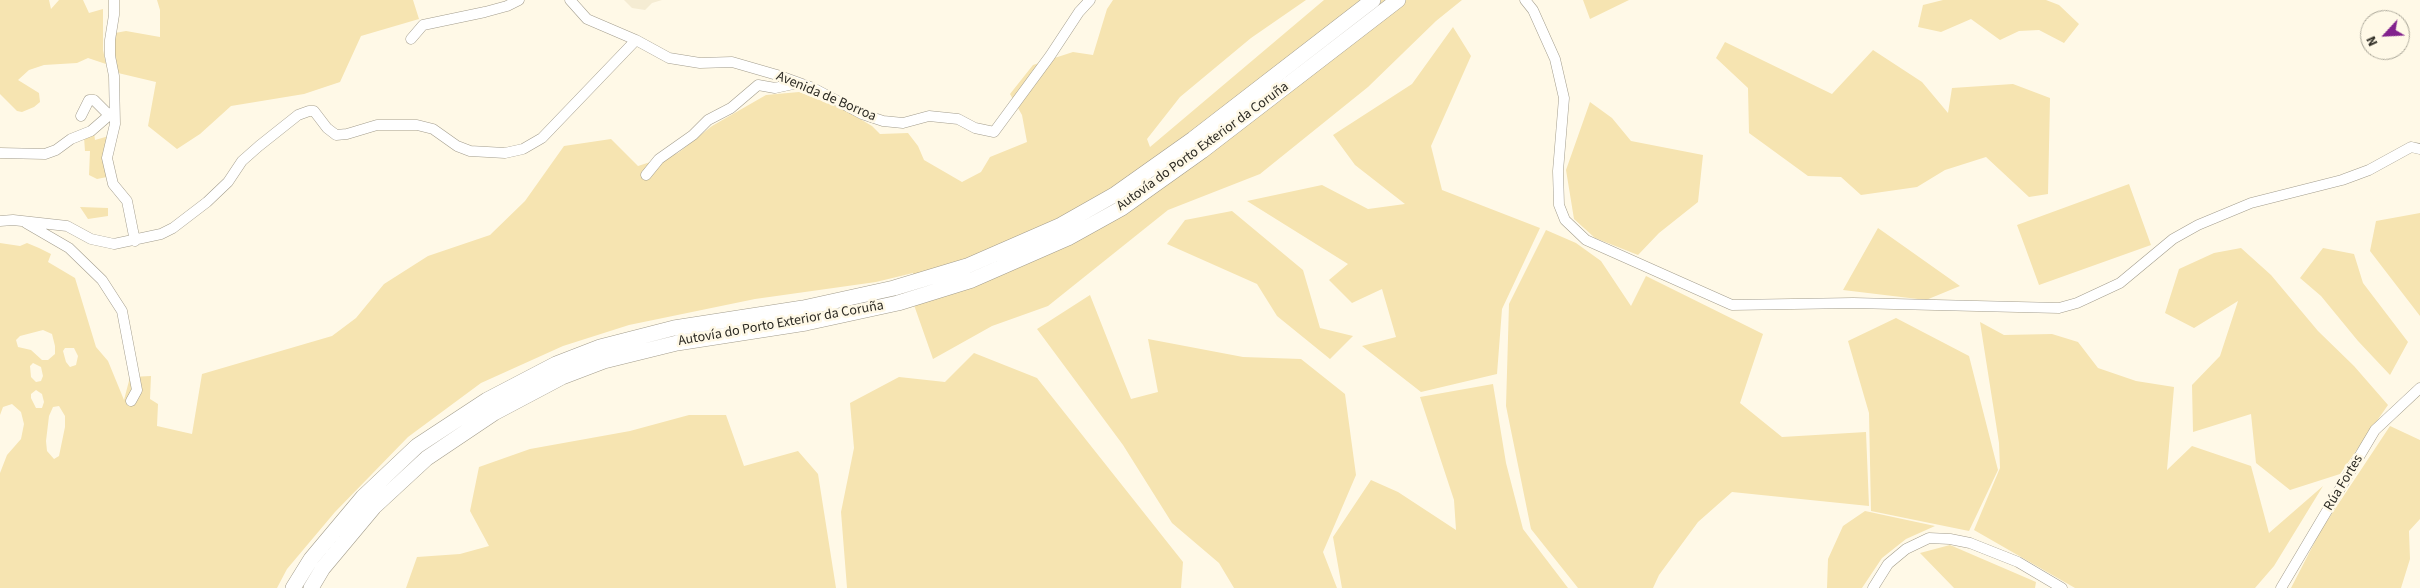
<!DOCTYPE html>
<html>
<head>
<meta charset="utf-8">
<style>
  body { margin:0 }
  #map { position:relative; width:2420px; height:588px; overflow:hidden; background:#fff9e7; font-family:"Source Sans 3",sans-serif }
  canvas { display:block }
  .north { position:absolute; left:2360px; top:10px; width:50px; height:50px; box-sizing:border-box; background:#fff9e7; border:1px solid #aba799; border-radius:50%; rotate:245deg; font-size:14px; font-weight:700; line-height:20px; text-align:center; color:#2d2b24 }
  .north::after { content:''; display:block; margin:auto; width:18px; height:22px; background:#82228d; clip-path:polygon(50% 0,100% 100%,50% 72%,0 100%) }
</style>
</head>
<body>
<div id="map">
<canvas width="2420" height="588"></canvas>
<div class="north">N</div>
</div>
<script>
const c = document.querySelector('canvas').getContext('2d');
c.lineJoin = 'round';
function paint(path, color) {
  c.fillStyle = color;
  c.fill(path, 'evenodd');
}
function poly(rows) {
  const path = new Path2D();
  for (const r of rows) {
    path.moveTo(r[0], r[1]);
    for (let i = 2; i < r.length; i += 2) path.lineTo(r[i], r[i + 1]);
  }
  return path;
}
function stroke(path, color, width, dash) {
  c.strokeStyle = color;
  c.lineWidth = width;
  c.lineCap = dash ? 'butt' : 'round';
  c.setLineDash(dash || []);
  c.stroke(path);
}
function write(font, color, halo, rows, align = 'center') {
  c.font = font + ' "Source Sans 3",sans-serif';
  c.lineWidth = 5;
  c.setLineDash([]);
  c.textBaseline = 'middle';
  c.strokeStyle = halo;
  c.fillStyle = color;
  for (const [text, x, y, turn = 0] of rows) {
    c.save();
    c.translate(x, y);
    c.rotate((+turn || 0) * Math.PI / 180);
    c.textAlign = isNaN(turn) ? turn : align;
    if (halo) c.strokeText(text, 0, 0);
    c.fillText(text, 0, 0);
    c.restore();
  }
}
paint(poly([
  [624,0,662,0,652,3,645,10,632,8]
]), '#f5ecd3');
paint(poly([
  [0,0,49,0,51,9,59,0,83,0,89,13,103,9,103,50,106,64,88,58,77,63,44,65,29,70,18,80,39,93,40,102,34,107,22,112,17,111,0,94],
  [157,0,413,0,419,19,361,36,340,82,304,94,231,106,200,134,177,149,148,126,156,82,118,73,114,48,115,33,126,31,160,37,160,10],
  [1113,0,1306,0,1251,38,1180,97,1147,139,1150,147,1324,0,1462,0,1436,21,1368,87,1260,174,1168,210,1048,306,992,326,933,359,914,305,913,273,876,282,755,299,629,325,563,346,481,383,408,437,335,512,287,569,277,588,0,588,0,473,7,455,21,439,24,424,21,412,12,404,3,407,0,415,0,243,20,246,27,243,39,248,51,254,48,262,75,278,96,347,108,361,124,400,130,377,151,376,150,399,158,404,157,426,192,434,202,374,332,336,356,318,384,284,428,256,490,235,525,201,564,146,611,139,638,166,678,153,712,126,766,95,799,92,845,110,872,126,880,134,908,133,918,146,924,160,962,182,981,172,990,157,1027,142,1022,115,1010,94,1033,65,1073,52,1093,55,1107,9],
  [43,330,52,334,55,346,55,354,48,360,42,360,31,350,18,347,16,340,20,336],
  [65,348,74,348,78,356,76,365,70,367,66,362,63,351],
  [33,363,41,367,43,376,41,381,36,382,31,377,30,366],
  [36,390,42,394,44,402,42,408,36,408,31,398,31,394],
  [59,406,65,416,65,427,59,456,54,459,47,451,46,441,49,416,53,407],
  [1583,0,1629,0,1590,19],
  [1943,0,2046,0,2059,5,2079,24,2064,43,2039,30,2019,31,2000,40,1971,19,1941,32,1918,27,1923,5],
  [1453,27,1471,56,1431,146,1442,190,1540,228,1502,309,1497,374,1421,392,1362,346,1396,337,1382,289,1352,303,1329,280,1348,264,1247,201,1322,185,1368,209,1405,204,1355,165,1333,135,1412,84],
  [1725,42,1832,94,1873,50,1922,82,1948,113,1952,88,2013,84,2050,98,2048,194,2029,197,1986,157,1945,170,1917,187,1861,195,1841,177,1808,176,1749,133,1748,88,1716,58],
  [1590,102,1612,118,1631,141,1703,155,1698,202,1659,233,1638,255,1595,238,1574,219,1566,170],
  [94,133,95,140,109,136,107,177,97,179,89,175,90,151,85,151,84,137],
  [2129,184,2151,245,2039,285,2017,225],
  [80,207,108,208,108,216,88,219],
  [1232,211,1303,270,1320,328,1353,336,1330,359,1277,316,1257,284,1167,244,1185,220],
  [2420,213,2420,316,2370,251,2376,221],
  [1878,228,1960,286,1926,300,1843,290],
  [1546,230,1576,243,1601,261,1631,306,1646,276,1763,334,1740,403,1782,437,1866,432,1869,506,1732,492,1698,522,1659,575,1653,588,1578,588,1531,529,1506,406,1509,304],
  [2241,248,2271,275,2318,331,2354,366,2388,405,2340,474,2290,490,2256,463,2251,414,2193,432,2192,385,2220,356,2238,301,2194,328,2165,313,2179,269,2214,253],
  [2323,248,2354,254,2363,283,2408,342,2390,375,2358,341,2321,296,2300,278],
  [1090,295,1131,399,1158,392,1148,339,1243,357,1301,359,1345,394,1356,475,1323,552,1337,588,1234,588,1219,563,1172,523,1123,445,1037,329],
  [1896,318,1969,356,1998,470,1969,531,1871,511,1869,413,1848,341],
  [1980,322,2004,335,2052,334,2078,342,2098,368,2136,381,2174,387,2167,470,2192,446,2251,466,2269,533,2323,486,2274,566,2255,588,2075,588,1974,530,2000,468,1999,443],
  [974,353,1037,378,1183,562,1181,588,847,588,841,512,854,448,850,403,899,377,945,382],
  [1493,384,1506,463,1523,529,1568,588,1342,588,1333,537,1371,480,1398,492,1456,530,1454,500,1420,397],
  [689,415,726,415,744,466,798,451,818,474,836,588,406,588,417,557,460,554,489,546,470,511,479,467,530,449,630,431],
  [2390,426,2420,440,2420,519,2409,531,2410,559,2401,588,2291,588,2321,530],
  [1865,511,1935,526,1906,539,1882,558,1862,588,1827,588,1828,559,1843,526],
  [1950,545,2036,582,2035,588,1954,588,1920,553]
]), '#f6e4b1');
const minor = poly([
  [114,0,114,15,110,40,110,56,114,76,115,124,107,158,113,184,127,201,135,241],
  [570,0,587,19,636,40,669,58,700,63,732,62,777,75,813,88,862,114,883,121,903,123,929,116,958,119,975,128,994,132,1050,56,1079,12,1090,0],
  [1525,0,1533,10,1555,59,1564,98,1558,171,1559,205,1565,220,1586,240,1732,305,1853,303,2059,308,2077,303,2120,283,2173,239,2198,225,2251,203,2342,180,2369,170,2411,147,2420,149],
  [411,39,423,25,485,12,507,6,519,0],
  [81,116,89,100,94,100,110,116],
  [0,153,45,154,56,150,71,139,91,131,114,111],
  [646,175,659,159,693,135,708,120,731,108,758,85,775,88,798,83],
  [0,221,13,220,67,226,91,239,114,244,161,234,173,228,207,202,228,182,242,161,259,146,298,115,309,111,314,111,327,128,336,135,347,134,377,125,417,125,433,129,457,146,470,151,505,153,523,149,542,138,636,40],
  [26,223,69,248,102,280,122,311,137,390,131,401],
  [1873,588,1888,564,1906,549,1929,538,1950,539,1970,543,2018,562,2062,588],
  [2281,588,2375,430,2420,388]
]);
const highway = poly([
  [293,588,311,559,363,497,417,446,487,400,556,364,600,347,674,328,803,308,894,288,967,266,1061,225,1114,195,1193,139,1373,0],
  [311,588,323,568,374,507,427,458,494,413,562,377,604,361,677,343,806,323,898,303,972,280,1068,238,1122,208,1202,151,1398,0]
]);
stroke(minor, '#a39d8d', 11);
stroke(highway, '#a39d8d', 16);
stroke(minor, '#fff', 10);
stroke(highway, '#fff', 15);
write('14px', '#2d2b24', '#fff9e7', [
  ["Avenida de Borroa",826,97,23],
  ["Autovía do Porto Exterior da Coruña",1203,147,-36],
  ["Autovía do Porto Exterior da Coruña",781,324,-10],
  ["Rúa Fortes",2344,483,-59]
]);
</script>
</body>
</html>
